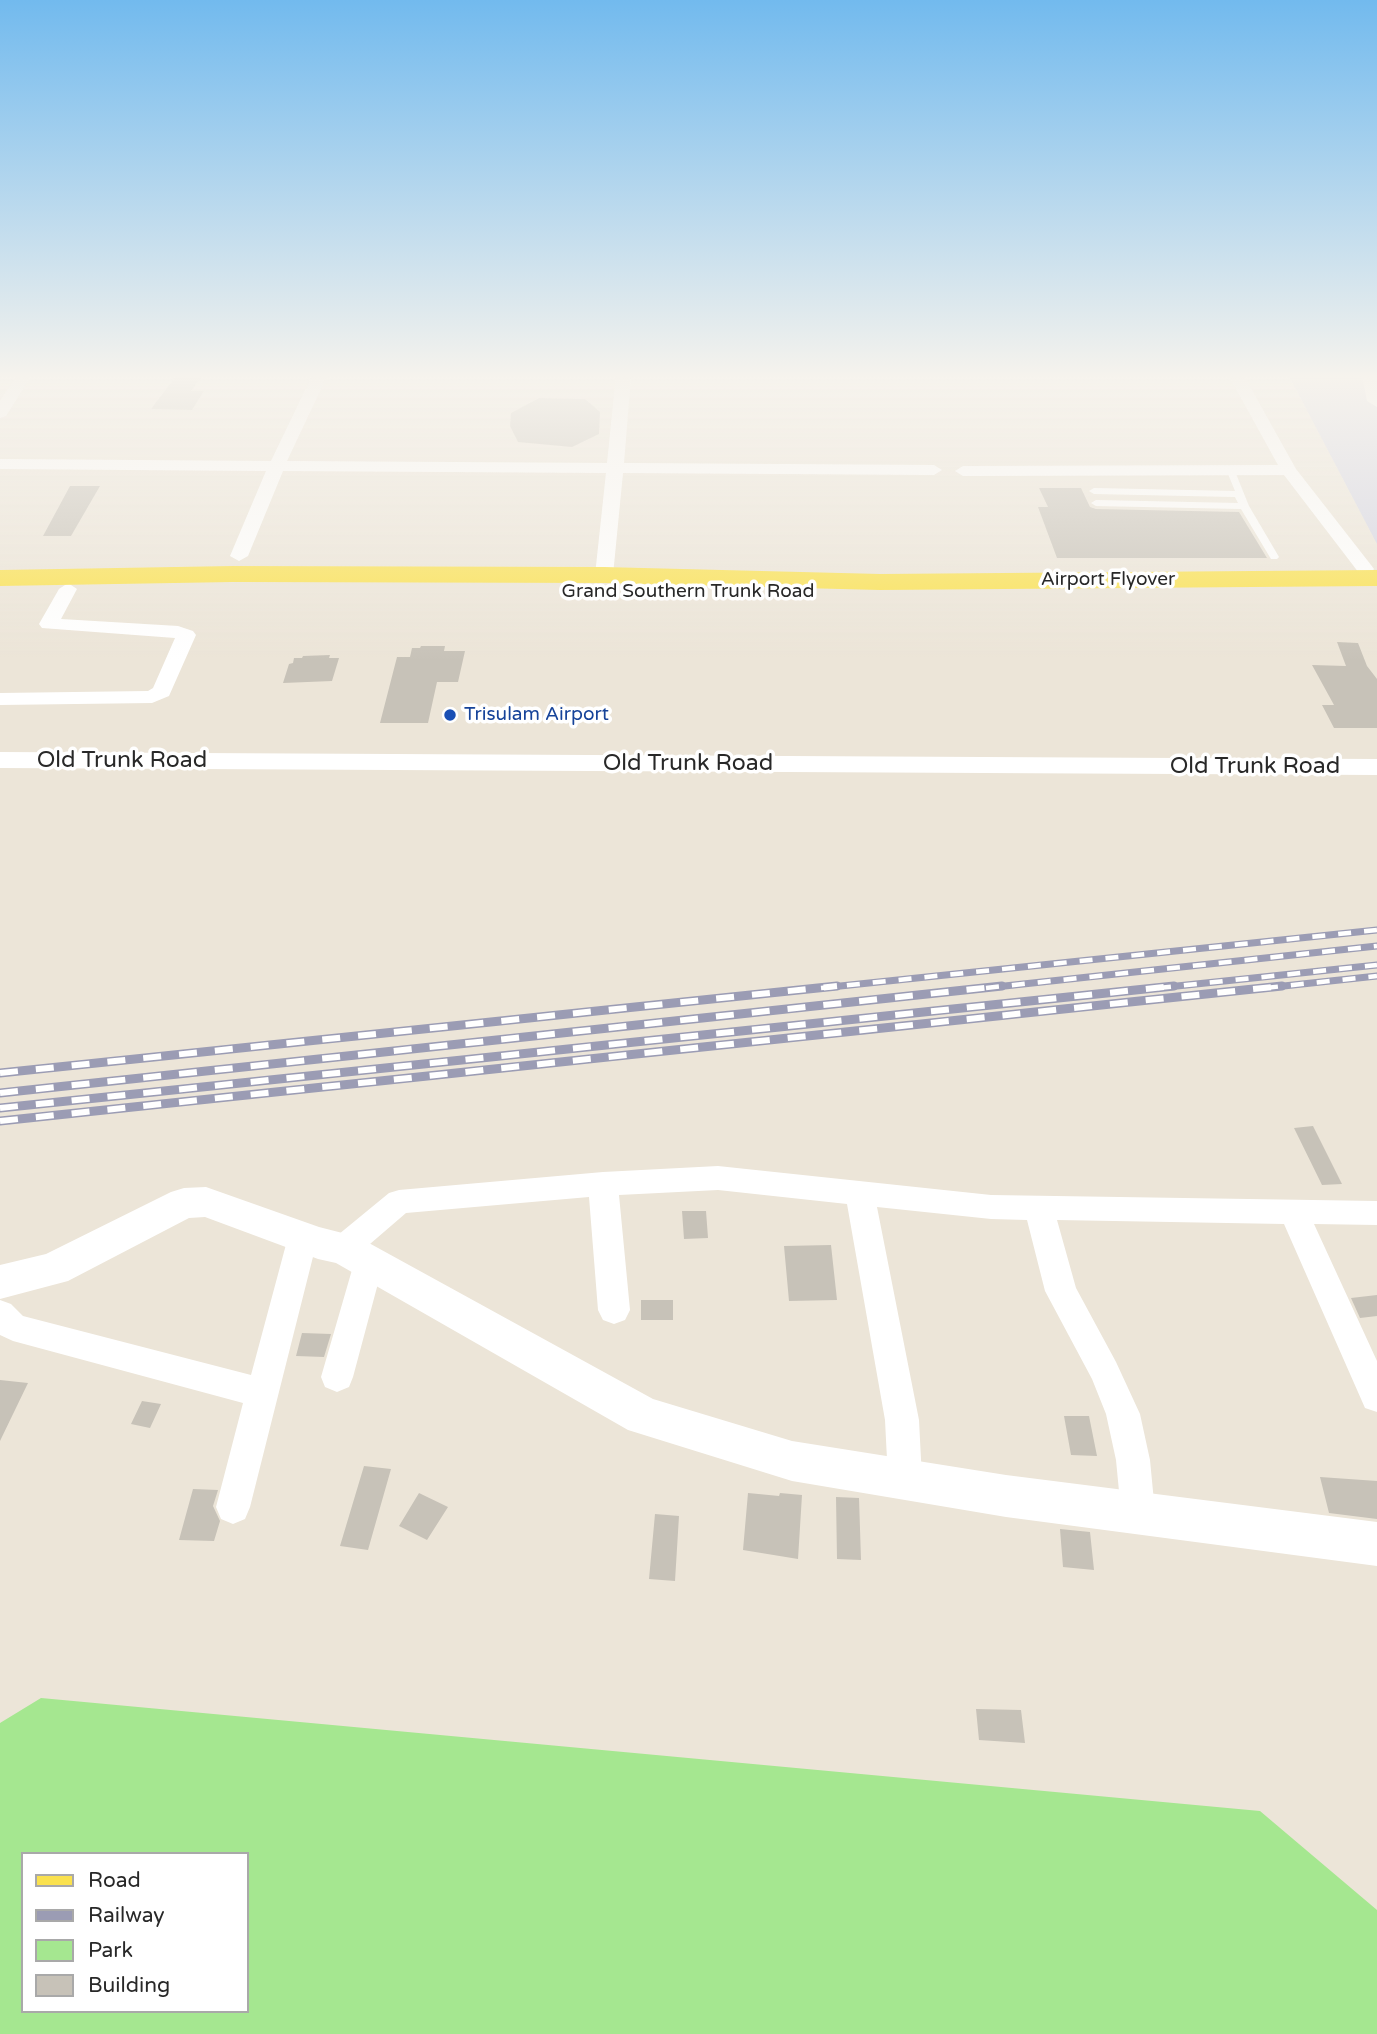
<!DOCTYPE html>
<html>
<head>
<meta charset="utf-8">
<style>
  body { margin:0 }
  #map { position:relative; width:1377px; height:2034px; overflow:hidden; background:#ece5d8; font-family:"Varela Round",sans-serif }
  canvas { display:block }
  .legend { position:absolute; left:21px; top:1852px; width:228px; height:161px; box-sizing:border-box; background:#fff; border:2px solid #a9a9a9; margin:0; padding:9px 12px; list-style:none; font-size:21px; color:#282828 }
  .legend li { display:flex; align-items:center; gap:14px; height:35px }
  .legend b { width:35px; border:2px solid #a9a9a9 }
</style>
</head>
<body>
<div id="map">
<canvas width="1377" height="2034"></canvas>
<ul class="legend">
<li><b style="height:9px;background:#fae14e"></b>Road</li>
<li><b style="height:9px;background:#9b9cb4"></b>Railway</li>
<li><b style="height:19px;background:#a5e790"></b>Park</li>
<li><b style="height:19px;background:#c7c2b8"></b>Building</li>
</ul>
</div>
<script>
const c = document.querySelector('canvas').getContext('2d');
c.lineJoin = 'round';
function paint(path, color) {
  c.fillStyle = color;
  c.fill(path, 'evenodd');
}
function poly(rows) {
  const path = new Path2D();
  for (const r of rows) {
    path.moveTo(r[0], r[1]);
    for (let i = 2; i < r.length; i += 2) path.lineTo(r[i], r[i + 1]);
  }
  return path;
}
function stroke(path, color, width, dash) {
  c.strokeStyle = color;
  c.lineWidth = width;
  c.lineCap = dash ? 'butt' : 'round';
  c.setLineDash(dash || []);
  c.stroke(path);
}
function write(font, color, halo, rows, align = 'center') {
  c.font = font + ' "Varela Round",sans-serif';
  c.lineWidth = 7;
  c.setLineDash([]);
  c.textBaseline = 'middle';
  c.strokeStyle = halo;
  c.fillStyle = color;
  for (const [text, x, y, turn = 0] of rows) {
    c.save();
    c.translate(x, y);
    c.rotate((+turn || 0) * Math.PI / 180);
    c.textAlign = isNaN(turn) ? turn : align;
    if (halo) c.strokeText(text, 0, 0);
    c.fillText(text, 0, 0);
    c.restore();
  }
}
paint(poly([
  [1289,376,1377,376,1377,544]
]), '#d4d5e4');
paint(poly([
  [41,1698,1260,1811,1377,1910,1377,2034,0,2034,0,1723],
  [23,1854,247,1854,247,2011,23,2011]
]), '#a5e790');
paint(poly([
  [176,376,202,376,191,391,204,391,192,410,151,409],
  [539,398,585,399,600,412,599,434,572,447,518,442,510,426,511,413],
  [70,486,100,486,71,536,43,536],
  [1039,488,1081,488,1090,507,1096,509,1239,512,1267,558,1057,558,1038,507,1048,507],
  [1337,642,1358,643,1367,666,1377,679,1377,728,1334,728,1322,705,1334,705,1312,665,1346,666],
  [421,646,445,646,444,651,465,651,458,682,437,682,428,723,380,723,397,657,410,657,412,648,420,648],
  [330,655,329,658,339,658,332,681,283,683,289,664,293,663,294,658,302,658,303,656],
  [1313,1126,1342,1184,1322,1185,1294,1128],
  [682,1211,706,1211,708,1238,684,1239],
  [831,1245,837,1300,789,1301,784,1246],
  [1377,1295,1377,1316,1360,1318,1351,1298],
  [641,1300,673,1300,673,1320,641,1320],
  [302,1333,331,1334,324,1357,296,1356],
  [0,1380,28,1383,0,1441],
  [142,1401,161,1404,150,1428,131,1424],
  [1064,1416,1089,1416,1097,1456,1071,1455],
  [364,1466,391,1469,368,1550,340,1546],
  [1320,1477,1377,1481,1377,1519,1329,1513],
  [193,1489,218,1490,213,1506,220,1521,214,1541,179,1540],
  [419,1493,448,1507,427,1540,399,1526],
  [748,1493,779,1496,780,1493,802,1495,798,1559,743,1550],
  [836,1497,859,1498,861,1560,837,1559],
  [655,1514,679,1516,675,1581,649,1579],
  [1060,1529,1090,1532,1094,1570,1063,1567],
  [976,1709,1021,1710,1025,1743,979,1740]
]), '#c7c2b8');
paint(poly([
  [1230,466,1234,469,1249,506,1279,557,1277,559,1271,559,1241,509,1096,506,1091,503,1096,500,1238,503,1235,497,1094,494,1089,491,1094,488,1235,491,1226,469,1230,466]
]), '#fff');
paint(poly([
  [16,376,31,376,6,416,0,418,0,401,16,376],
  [312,376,327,376,287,461,607,463,616,376,631,376,624,463,934,465,942,470,934,475,623,473,613,575,604,581,595,575,606,473,283,471,248,556,239,561,230,556,266,471,0,469,0,459,271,461,312,376],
  [1229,376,1244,376,1296,469,1371,565,1374,569,1371,573,1359,573,1284,475,963,476,955,471,963,466,1278,465,1229,376],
  [68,583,77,589,61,619,178,626,193,631,196,635,169,696,152,703,0,705,0,693,148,691,153,688,175,638,42,628,39,624,59,589,68,583],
  [718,1166,991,1195,1377,1201,1377,1225,1314,1224,1377,1361,1377,1412,1365,1408,1284,1224,1057,1220,1076,1288,1116,1362,1140,1414,1150,1460,1155,1512,1150,1524,1138,1529,1126,1524,1121,1512,1116,1460,1106,1414,1092,1379,1045,1291,1027,1220,991,1219,877,1207,919,1420,922,1479,917,1491,905,1495,893,1491,888,1479,885,1420,847,1204,718,1190,619,1195,630,1310,625,1320,614,1324,603,1320,598,1310,589,1197,406,1213,363,1250,369,1248,380,1252,384,1261,353,1377,349,1387,337,1392,325,1387,321,1377,356,1256,344,1261,333,1257,329,1248,333,1239,389,1193,399,1190,603,1172,718,1166],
  [303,1224,314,1228,318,1237,250,1507,245,1519,233,1524,221,1519,216,1507,243,1403,13,1341,0,1335,0,1300,11,1304,23,1316,251,1375,288,1237,292,1228,303,1224]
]), '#fff');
paint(poly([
  [1362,376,1377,376,1377,407,1367,401,1362,376],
  [0,752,1377,759,1377,775,0,768,0,752],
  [206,1187,319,1227,358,1237,653,1399,792,1441,1006,1475,1377,1522,1377,1566,1006,1517,792,1481,628,1430,336,1263,318,1259,205,1217,189,1218,68,1281,0,1299,0,1265,46,1254,171,1192,184,1188,206,1187]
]), '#fff');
paint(poly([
  [233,566,604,567,880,574,1377,570,1377,586,880,590,604,583,233,582,0,586,0,570,233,566]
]), '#fae14e');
const railFar1 = poly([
  [821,988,1377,930],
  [986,988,1377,946],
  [1158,988,1377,965],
  [1265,988,1377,976]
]);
const rail = poly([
  [0,1073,837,986],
  [0,1093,1002,986],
  [0,1108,1174,986],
  [0,1121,1282,986]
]);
stroke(railFar1, '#9b9cb4', 7);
stroke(rail, '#9b9cb4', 9);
stroke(railFar1, '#fff', 4.5, [13]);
stroke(rail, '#fff', 6, [18]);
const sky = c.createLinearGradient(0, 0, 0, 661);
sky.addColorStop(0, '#72baee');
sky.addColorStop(0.57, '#f6f3ed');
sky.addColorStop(1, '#f6f3ed00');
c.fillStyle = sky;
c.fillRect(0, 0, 1377, 661);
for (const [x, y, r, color] of [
  [450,715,7,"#1a4fb4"]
]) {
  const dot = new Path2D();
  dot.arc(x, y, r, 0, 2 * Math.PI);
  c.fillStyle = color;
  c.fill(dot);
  stroke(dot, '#fff', 2.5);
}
write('19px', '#282828', '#fff', [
  ["Airport Flyover",1108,580],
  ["Grand Southern Trunk Road",688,592]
]);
write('19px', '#164399', '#fff', [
  ["Trisulam Airport",464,715]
], 'left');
write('23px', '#282828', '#fff', [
  ["Old Trunk Road",122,761],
  ["Old Trunk Road",688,764],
  ["Old Trunk Road",1255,767]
]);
</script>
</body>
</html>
